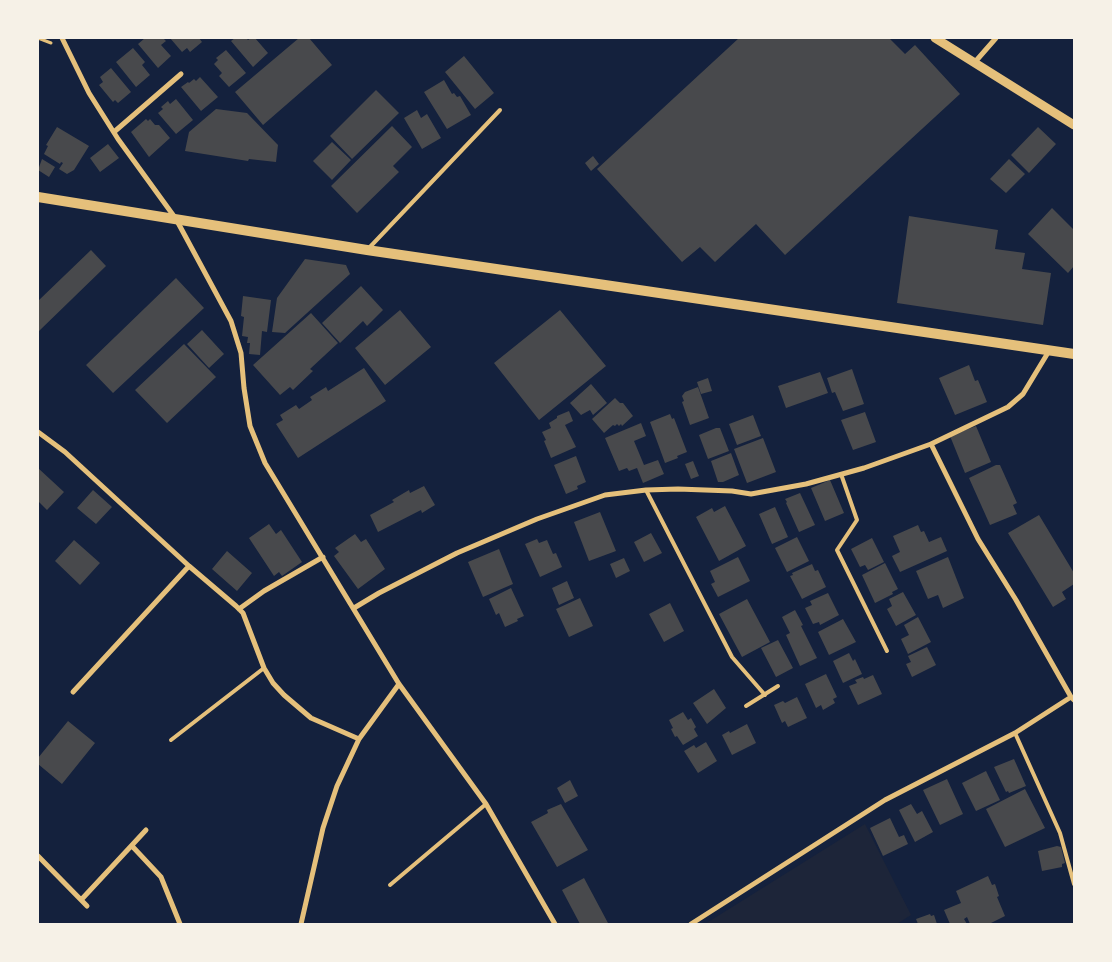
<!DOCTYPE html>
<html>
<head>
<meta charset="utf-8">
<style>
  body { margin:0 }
  #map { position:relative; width:1112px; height:962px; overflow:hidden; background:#14213d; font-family:"PT Sans Narrow",sans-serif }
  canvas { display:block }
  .frame { position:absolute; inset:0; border:39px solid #f6f1e7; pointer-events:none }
</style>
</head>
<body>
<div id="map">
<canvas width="1112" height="962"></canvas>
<div class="frame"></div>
</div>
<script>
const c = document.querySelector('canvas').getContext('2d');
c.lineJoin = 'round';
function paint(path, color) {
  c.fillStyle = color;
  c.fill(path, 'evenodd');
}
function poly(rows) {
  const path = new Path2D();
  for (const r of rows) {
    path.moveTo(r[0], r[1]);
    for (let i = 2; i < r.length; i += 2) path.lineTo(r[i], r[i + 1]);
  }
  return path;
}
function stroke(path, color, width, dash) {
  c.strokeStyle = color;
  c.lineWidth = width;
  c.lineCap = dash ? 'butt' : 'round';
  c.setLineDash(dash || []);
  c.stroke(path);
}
paint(poly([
  [865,824,911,915,897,924,705,924]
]), '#1d2539');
paint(poly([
  [145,38,163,38,166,41,161,45,171,56,158,68,138,44],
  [170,38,199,38,202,42,190,52,187,48,182,52],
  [235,38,246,38,248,40,251,38,255,38,268,53,253,67,231,41],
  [299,38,309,38,332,65,263,125,235,92],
  [739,38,889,38,905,54,915,45,960,94,785,255,756,224,715,262,700,247,682,262,597,169],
  [133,48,145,62,142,65,150,75,136,87,116,62],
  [226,50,246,73,229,87,219,76,222,73,214,64,218,60,216,58],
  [464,56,494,93,475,109,445,72],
  [111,68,131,92,118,103,115,100,113,102,99,85,103,82,100,77],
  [200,77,218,97,201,111,181,87,188,82,189,83,194,79,196,81],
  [444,80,452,94,454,93,457,97,460,96,471,115,447,129,424,92],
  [376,90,399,113,352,159,330,136],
  [176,99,193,120,176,134,158,113,163,109,161,107,168,101,170,104],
  [216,109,247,113,278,145,276,162,249,159,248,161,185,151,189,132],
  [417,110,421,118,427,114,441,138,422,149,404,118],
  [146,119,148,121,150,119,155,125,159,125,170,138,149,157,131,132],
  [392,126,412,147,393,166,399,172,357,213,331,186],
  [57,127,89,146,74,170,67,174,59,169,63,163,61,162,60,164,44,154,48,146,46,145],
  [1038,127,1056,144,1029,173,1011,155],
  [332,142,351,160,332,180,313,161],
  [108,144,119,158,100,172,90,158],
  [593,156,599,164,591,171,585,163],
  [42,159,55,167,49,177,38,170],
  [1009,159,1025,174,1006,193,990,179],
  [1052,208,1074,230,1074,266,1068,273,1028,234],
  [909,216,998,230,995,249,1025,253,1022,269,1051,273,1043,325,897,303],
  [91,250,106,266,38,332,38,301],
  [305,259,346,265,350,274,285,333,272,332,277,298],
  [176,278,204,308,113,393,86,365],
  [361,286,383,310,367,326,363,321,340,343,322,323],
  [243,296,271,300,267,332,262,331,260,355,249,354,250,343,247,343,248,337,242,336,244,317,241,316],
  [400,310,431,347,385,385,355,348],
  [560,310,606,366,539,420,494,363],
  [311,313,338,343,310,369,313,371,293,390,290,387,280,395,253,365],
  [202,330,224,354,209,368,187,344],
  [184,344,216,377,167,423,135,390],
  [969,365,975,381,978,380,987,402,955,415,939,378],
  [364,368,386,401,298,458,276,424,283,420,280,415,296,405,299,409,312,400,310,397,326,387,328,391],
  [852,369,864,404,843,411,835,392,832,393,827,378],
  [820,372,828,393,786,408,778,386],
  [708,378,712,391,701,394,697,382],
  [591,384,607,403,593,415,590,410,581,415,570,403],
  [698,387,709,418,690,425,682,402,684,401,682,396,685,392],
  [615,398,620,403,623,403,633,416,622,426,621,424,619,426,617,424,615,426,613,425,604,433,592,419],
  [569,411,573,421,565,425,576,447,551,458,544,441,546,440,542,432,551,428,549,423,557,418,557,416],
  [865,412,876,442,853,450,841,420],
  [670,414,672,419,674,418,687,452,677,456,678,458,665,463,650,422],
  [753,415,761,436,737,445,729,424],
  [641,423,646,436,634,441,644,465,658,460,664,474,643,483,637,468,629,471,627,468,619,471,605,438],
  [976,426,991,462,965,473,950,436],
  [716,428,720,428,729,451,708,459,699,435],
  [763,438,776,472,747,483,734,449],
  [731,453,739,475,723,482,718,482,711,461],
  [576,456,586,482,577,486,578,489,566,494,554,465],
  [693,461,699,476,691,479,685,464],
  [996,465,1000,465,1017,503,1013,505,1017,514,990,525,969,478],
  [38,468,64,492,47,510,38,501],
  [830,480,844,513,825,521,811,488],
  [424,486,435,505,422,513,421,510,378,532,370,515,394,502,392,500,409,490,410,493],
  [93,490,112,507,96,524,77,508],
  [800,493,815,525,799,532,786,503,787,502,785,499],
  [725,506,746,546,719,561,696,517,712,508,714,512],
  [775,507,788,537,772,544,759,514],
  [600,512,616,551,589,561,574,522],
  [1039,515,1074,573,1074,584,1062,592,1066,599,1053,607,1008,533],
  [269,524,276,534,281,530,302,562,282,576,279,572,274,576,249,538],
  [918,525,921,532,924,531,929,542,941,537,947,551,900,572,892,556,900,552,893,536],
  [651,533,662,553,644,562,634,542],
  [355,534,361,542,366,539,385,569,358,589,334,556,339,552,335,548],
  [797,537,809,561,787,572,775,548],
  [872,538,884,562,868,570,865,565,860,567,851,549],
  [537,539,539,543,547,540,553,554,556,553,562,567,540,577,525,544],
  [74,540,100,563,80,585,55,561],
  [499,549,513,584,483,597,468,562],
  [227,551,252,573,237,591,212,569],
  [738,557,750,581,718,597,711,584,715,582,710,571],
  [948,557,964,598,943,608,938,595,928,599,916,571],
  [624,558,630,571,616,578,610,564],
  [885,563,898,589,892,592,893,594,875,603,862,575],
  [812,564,815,571,818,570,826,587,802,599,790,576,793,575,792,573],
  [567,581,574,598,559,605,552,588],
  [511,588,524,616,517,619,518,621,505,627,499,613,496,615,489,599],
  [903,592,916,615,896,626,887,609,892,606,889,599],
  [828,593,839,615,820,625,819,622,813,624,805,608,812,605,810,601],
  [580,598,593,626,569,637,556,609],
  [747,599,770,642,742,657,719,614],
  [670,603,684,631,664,642,649,614],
  [795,610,803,625,801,626,817,658,800,666,786,635,790,633,782,617],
  [918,617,931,642,908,654,901,639,909,635,904,625],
  [843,619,856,642,829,655,818,632],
  [778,640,793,668,776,677,761,648],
  [927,647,936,665,912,677,906,664,911,662,908,656],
  [849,653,853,661,855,659,862,674,843,683,833,661],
  [826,674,837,697,833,699,835,703,823,710,821,705,816,708,805,684],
  [873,675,882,694,858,705,849,686,857,683,855,680,863,677,864,679],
  [714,689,726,708,707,724,693,703],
  [797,697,807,718,788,727,785,721,782,723,774,705,783,701,785,703],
  [683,712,688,720,691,718,696,727,694,729,698,736,683,745,677,736,675,737,671,729,673,728,669,720],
  [68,721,95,743,62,784,38,764,38,758],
  [747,724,756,743,732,755,722,735,729,731,730,733],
  [706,742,717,761,698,773,684,751,694,745,696,748],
  [1014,759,1026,786,1009,793,1008,791,1006,792,994,767],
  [986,771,1000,800,976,811,962,783],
  [947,779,963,814,940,825,923,790],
  [570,780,578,796,565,803,557,788],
  [1025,789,1045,828,1005,847,986,809],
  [561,804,588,850,557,867,531,822,548,813,547,810],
  [911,804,917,814,922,811,933,832,915,842,899,810],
  [890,818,899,837,904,835,908,844,883,856,870,828],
  [1057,846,1061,847,1065,863,1062,864,1062,867,1042,871,1038,851],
  [988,876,992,885,995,884,999,896,997,897,1005,916,989,924,970,924,967,917,964,919,967,924,950,924,944,910,961,903,956,891],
  [584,878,608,923,605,924,580,924,562,890],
  [930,914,931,916,934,915,937,924,918,924,916,919]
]), '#48494c');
stroke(poly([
  [38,38,51,43]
]), '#e5c07b', 3);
stroke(poly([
  [369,248,500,110],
  [841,474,857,520,837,550,887,651],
  [646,490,732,657,765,695],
  [746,706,778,686],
  [1015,733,1060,833,1074,884],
  [171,740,264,668],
  [390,885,486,804]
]), '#e5c07b', 4);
stroke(poly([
  [62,38,89,93,118,139,176,219,231,321,241,353,244,388,250,426,265,463,399,684,486,804,555,924],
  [975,62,996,38],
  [114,132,181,74],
  [38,432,65,452,189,566,236,606,243,613,264,668,273,683,284,695,311,718,359,739],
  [931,444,978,539,1016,600,1071,697,1074,700],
  [354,608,379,593,457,553,537,519,605,495,646,490,678,489,732,491,751,494,806,484,864,468,931,444,1008,407,1023,394,1049,351],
  [239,609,264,591,323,557],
  [73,692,189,566],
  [132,846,161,877,180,924],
  [38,856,87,906],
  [81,900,146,830],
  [301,924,323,828,337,786,359,739,399,684],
  [691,924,885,800,1015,733,1071,697]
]), '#e5c07b', 5);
stroke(poly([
  [935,38,1074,125]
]), '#e5c07b', 9);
stroke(poly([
  [38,197,367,250,1074,354]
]), '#e5c07b', 10);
</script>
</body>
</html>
